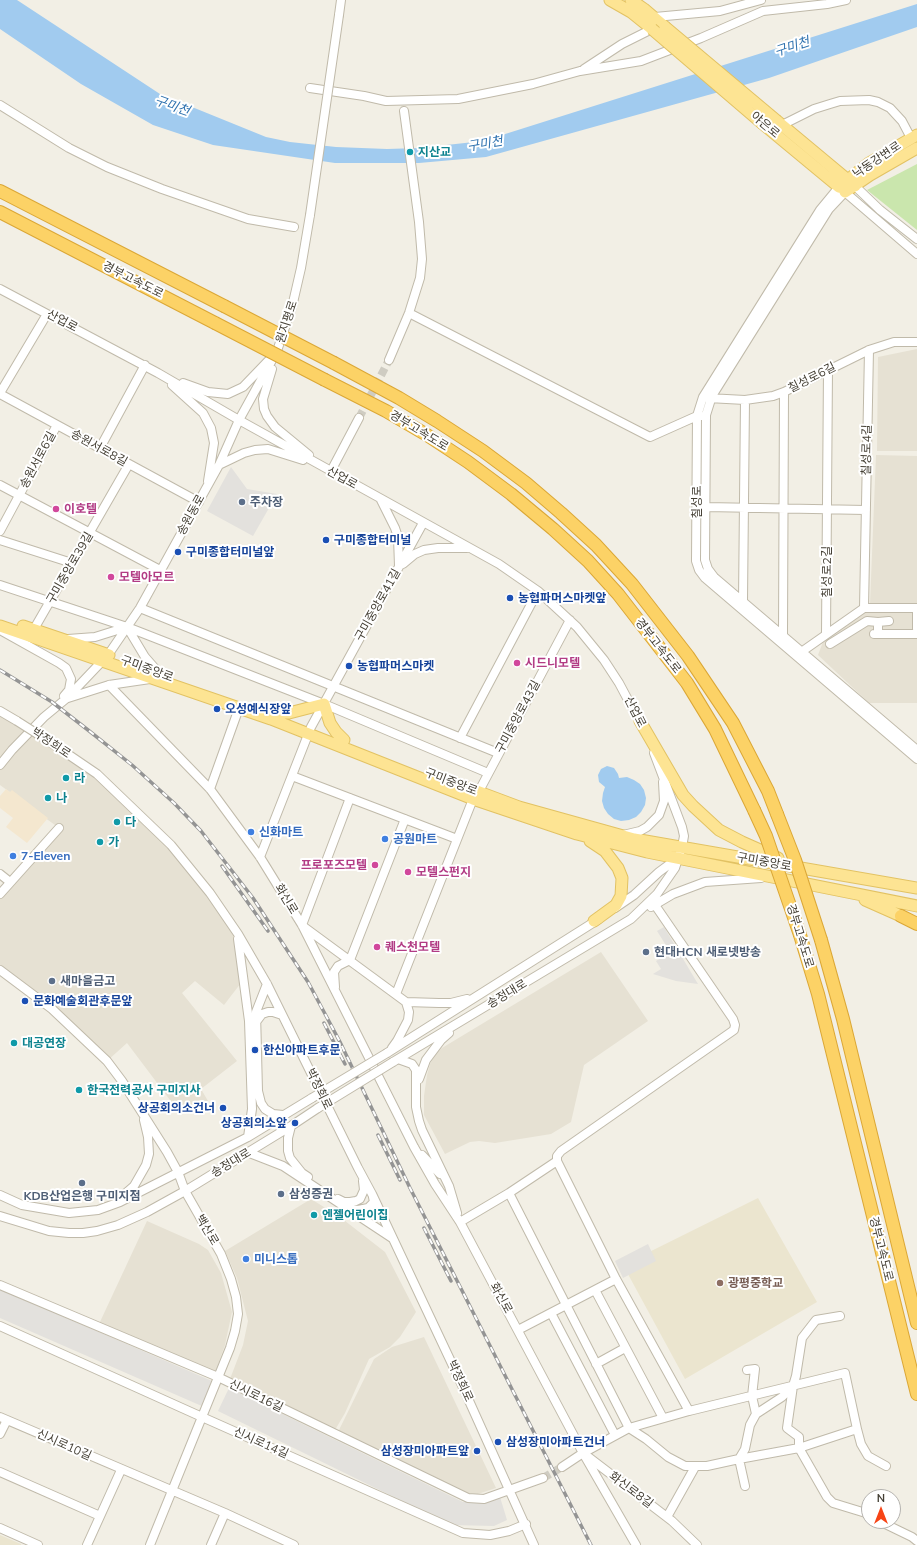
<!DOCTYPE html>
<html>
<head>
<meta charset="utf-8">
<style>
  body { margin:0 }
  #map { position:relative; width:917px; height:1545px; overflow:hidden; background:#f2efe5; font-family:Mulish,sans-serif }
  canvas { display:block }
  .north { position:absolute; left:861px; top:1489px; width:40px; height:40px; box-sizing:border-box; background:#fff; border:1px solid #b4b2ae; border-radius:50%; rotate:0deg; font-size:11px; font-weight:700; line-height:16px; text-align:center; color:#443f34 }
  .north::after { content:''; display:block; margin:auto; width:14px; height:18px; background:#f74416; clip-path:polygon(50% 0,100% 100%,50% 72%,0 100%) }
</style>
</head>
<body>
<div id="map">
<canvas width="917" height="1545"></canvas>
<div class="north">N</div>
</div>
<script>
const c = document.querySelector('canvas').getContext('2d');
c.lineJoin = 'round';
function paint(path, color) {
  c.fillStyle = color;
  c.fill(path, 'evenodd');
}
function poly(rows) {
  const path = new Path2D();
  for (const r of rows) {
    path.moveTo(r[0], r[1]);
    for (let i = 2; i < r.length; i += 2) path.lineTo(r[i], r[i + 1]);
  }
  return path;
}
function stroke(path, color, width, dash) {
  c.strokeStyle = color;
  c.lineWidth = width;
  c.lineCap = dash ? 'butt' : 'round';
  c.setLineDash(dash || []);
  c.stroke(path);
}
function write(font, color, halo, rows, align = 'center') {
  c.font = font + ' Mulish,"Noto Sans KR",sans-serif';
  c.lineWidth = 4;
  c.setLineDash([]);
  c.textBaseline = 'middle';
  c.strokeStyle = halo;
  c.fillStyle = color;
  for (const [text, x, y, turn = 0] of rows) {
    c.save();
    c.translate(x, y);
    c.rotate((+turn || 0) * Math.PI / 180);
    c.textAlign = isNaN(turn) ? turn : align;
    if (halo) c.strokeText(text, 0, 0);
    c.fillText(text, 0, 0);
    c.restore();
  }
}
paint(poly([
  [917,349,917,451,877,451,878,357],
  [876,455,917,456,917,605,870,604],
  [866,610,917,610,917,703,869,703,818,655,826,634],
  [0,711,97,774,153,828,238,934,244,979,224,1005,195,981,182,993,237,1061,201,1089,208,1101,191,1113,187,1114,179,1110,173,1104,127,1043,107,1061,52,1009,0,970,0,894,59,828,0,785],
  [601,952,648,1021,584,1065,571,1122,551,1134,495,1143,479,1141,470,1142,445,1154,424,1115,424,1096,427,1075,430,1064,436,1053,442,1048],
  [311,1199,340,1217,385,1252,416,1312,400,1337,390,1347,369,1359,345,1413,335,1430,230,1379,243,1345,248,1321,237,1278,225,1251],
  [147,1221,199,1244,208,1250,221,1273,232,1312,225,1345,215,1373,99,1324],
  [424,1337,496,1488,478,1494,464,1493,338,1432,374,1359,392,1347]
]), '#e6e1d3');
paint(poly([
  [6,789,10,792,12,790,48,818,27,843,6,827,13,818,0,808,0,796]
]), '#f4e7cf');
paint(poly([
  [758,1198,817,1302,685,1379,623,1265],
  [0,1535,21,1544,21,1545,0,1545]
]), '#ebe5cf');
paint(poly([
  [917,164,917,230,867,190]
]), '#cae6ad');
paint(poly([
  [231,467,247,489,277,494,253,536,207,511],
  [664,927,698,984,676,981,653,974,661,969,656,961,661,958,661,955,669,950,657,931],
  [648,1244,656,1261,623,1278,615,1261],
  [0,1289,212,1381,204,1407,0,1318],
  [229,1388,463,1502,477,1502,500,1497,507,1520,494,1526,451,1525,218,1411]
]), '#e3e1dd');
paint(poly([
  [0,0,17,0,160,94,266,137,290,142,336,147,387,149,419,148,483,141,917,4,917,27,769,78,486,157,419,163,335,163,213,145,153,125,81,84,0,29],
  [607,766,614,768,618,774,619,778,627,777,634,780,640,784,644,790,646,798,645,805,641,812,636,817,629,820,621,821,614,819,608,814,604,808,602,801,603,793,605,787,599,782,598,775,601,769]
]), '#a1cbef');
stroke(poly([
  [359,418,389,360],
  [543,1478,562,1467]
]), '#cfccc2', 8, [8, 4]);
const minor = poly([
  [339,15,341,0],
  [655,17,720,11,761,0],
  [584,69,622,44,652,29],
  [310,88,364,96,386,101,458,99,533,84,580,71,641,61,701,38,763,11,827,4,846,0],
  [0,105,69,148,107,167,162,189,248,219,294,227],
  [782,125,814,109,830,104,840,101,869,100,878,102,890,108,902,121,911,138],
  [855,186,880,210,917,239],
  [845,192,829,209,712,396,706,415,705,560,708,569,714,577,917,750],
  [917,254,839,187,820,210,703,397,697,416,696,561,699,570,705,578,917,759],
  [0,289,158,373,239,420,499,564,538,591,577,627,604,660,619,683,642,726],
  [409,313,650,437,697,416,702,416],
  [389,360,409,313,420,278,422,259,419,222,404,111],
  [272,369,263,399,264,409,267,416,275,427,309,455],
  [183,383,208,392,228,394,243,387,268,361],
  [172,385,203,413,211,428,214,443,208,481],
  [0,393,47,314],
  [0,394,199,502],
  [708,398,745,400,773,396,784,392,869,350,894,342,917,342],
  [100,448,145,365],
  [219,465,244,453,255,450,268,449,303,460],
  [331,471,359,418],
  [0,485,160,570],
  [381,500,395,528,398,537,399,566],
  [706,507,866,510],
  [0,531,57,425],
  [0,540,72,563],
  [403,564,415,554,424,550,438,548,467,548],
  [0,585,127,627,324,704,488,773],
  [743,601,745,400],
  [140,608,498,753],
  [864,608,869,350],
  [917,608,917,629],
  [878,622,889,621],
  [127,627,145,657,159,673],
  [34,629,129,464],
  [0,630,59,663,66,668,71,679,69,690,64,696],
  [826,634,828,369],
  [874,634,917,634],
  [783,635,784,392],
  [68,639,95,637,127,627],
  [830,644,867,621,878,622,878,634],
  [797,655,864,608,917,608],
  [109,685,210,789,260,857,302,925,414,1147,435,1184,460,1222,583,1453,636,1545],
  [68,698,109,685,150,679],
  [0,711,17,721],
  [460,738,538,591],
  [50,742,97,774,171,845,210,893,238,934,267,984,358,1168,372,1194,461,1383,534,1545],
  [0,765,12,750,44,717,67,698,108,655,140,608,219,465,239,420,277,351,292,307,301,268,310,215],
  [292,776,457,839],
  [210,789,239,708],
  [478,793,570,620],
  [623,835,640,831,647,827,659,815,664,801,663,782],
  [260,857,311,727,423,523],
  [0,874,10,882],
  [0,894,59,828],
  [651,907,673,894,705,882,761,878],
  [615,908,634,895,659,872,678,858],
  [302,925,350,798],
  [304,927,406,1002,409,1012,408,1020,397,1041,392,1048],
  [238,939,249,1021,252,1109,248,1137],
  [350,960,405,819],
  [0,970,52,1009,107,1061,122,1081,167,1152,178,1172,185,1191,221,1254,231,1279,236,1297,238,1314,235,1331,230,1348,150,1545],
  [267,984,256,1012,258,1091,261,1103,265,1109,273,1114,283,1115],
  [335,987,334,972,338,966,350,960],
  [396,994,473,799],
  [406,1002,439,1003,451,1003,467,999],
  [256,1022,262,1014,268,1012,273,1012,282,1015],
  [387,1053,599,919],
  [398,1059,412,1064,416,1070,416,1107,419,1121,422,1130,449,1186,457,1213],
  [393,1062,631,919,657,894,675,868,682,847,684,836,682,827,654,753],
  [419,1079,426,1060,441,1040,449,1033],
  [291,1126,288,1138,288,1151,290,1158,302,1173,308,1177],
  [247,1152,283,1166,392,1238],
  [422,1155,440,1174],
  [557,1161,557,1156,561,1151,734,1030,735,1025,733,1019,655,905],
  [509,1193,629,1428,646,1439,668,1457,685,1466,707,1466,739,1459,745,1486],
  [0,1195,22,1205,69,1213,98,1210,120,1202,248,1137,312,1098],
  [119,1199,134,1186,146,1165,149,1154,148,1137,144,1120],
  [338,1199,344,1202,350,1202,356,1201,360,1199,364,1190,363,1181],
  [349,1209,358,1210,368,1208,374,1202,373,1197],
  [0,1216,49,1231,69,1233,83,1233,97,1231,118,1225,147,1212,185,1191,291,1126,318,1108],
  [460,1222,509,1193,557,1161,616,1279,689,1411,629,1428,583,1453,562,1467],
  [0,1285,218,1377,468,1498,484,1499,543,1478],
  [595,1290,663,1418],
  [551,1313,615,1435],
  [840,1316,816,1320,802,1338,796,1376,793,1386,787,1428,799,1437,799,1448,827,1497,833,1503,869,1514],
  [0,1326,202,1417,463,1533,490,1535,509,1531,526,1524],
  [518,1330,616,1279],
  [596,1364,625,1348],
  [689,1411,845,1373,857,1429,799,1448,739,1459],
  [756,1414,782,1397,792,1387],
  [0,1417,225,1513,294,1545],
  [857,1429,861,1444,868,1456,886,1466],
  [0,1434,7,1420],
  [587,1456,672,1521,697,1545],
  [739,1459,745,1449,750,1425,756,1414,752,1396,755,1369,747,1370],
  [0,1472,100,1516],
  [667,1517,695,1467],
  [879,1521,912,1537,917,1541],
  [0,1528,38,1545],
  [87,1545,121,1470],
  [211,1545,225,1513]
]);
const major = poly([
  [610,0,631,12,652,29],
  [631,0,644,9,665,27],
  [777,121,855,186],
  [763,124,839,187,869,163,917,135],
  [845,192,870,175,917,148],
  [0,626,271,719,473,799,577,834,647,852,917,906],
  [23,626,109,655],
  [270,713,289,713,324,704,330,723,336,732,344,740],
  [640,721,683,795,693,806,719,830,742,842,778,858],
  [431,774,519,807,634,839,917,888],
  [590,841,605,851,618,868,622,878,621,896,616,905,594,921],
  [865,900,901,916]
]);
const highway = poly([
  [0,191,224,306],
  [0,212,215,323],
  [334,363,399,398,437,421,483,451,526,483,561,513,596,545,632,584,688,656,733,723,768,791,777,814],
  [325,380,386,411,427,435,468,462,511,494,553,529,588,561,618,594,687,683,715,729,754,810],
  [901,916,917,924],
  [800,935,818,994,917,1394],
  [821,940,843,1019,917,1323]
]);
stroke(minor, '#c0baaa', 10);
stroke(major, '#e2c263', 13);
stroke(highway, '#dba736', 14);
stroke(minor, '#fff', 8);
stroke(major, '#fde493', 11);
stroke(highway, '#fcd266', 12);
const rail = poly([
  [0,670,52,702,88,730,132,765,174,803,201,831,253,898,308,982,340,1042,410,1188,591,1545],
  [222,866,268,931],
  [324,1023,345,1064],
  [378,1135,400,1180],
  [424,1228,451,1281]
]);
stroke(rail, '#949494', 3.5);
stroke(rail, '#fff', 2, [6]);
const minorBridge = poly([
  [310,215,339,15],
  [17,721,50,742],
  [312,1098,387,1053],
  [318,1108,393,1062]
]);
const majorBridge = poly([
  [665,27,777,121],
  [652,29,763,124]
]);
const highwayBridge = poly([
  [224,306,334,363],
  [215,323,325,380],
  [754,810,766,836,800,935],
  [777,814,795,860,821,940]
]);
stroke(minorBridge, '#c0baaa', 10, []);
stroke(majorBridge, '#e2c263', 13, []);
stroke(highwayBridge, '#dba736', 14, []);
stroke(minorBridge, '#fff', 8);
stroke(majorBridge, '#fde493', 11);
stroke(highwayBridge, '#fcd266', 12);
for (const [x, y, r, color] of [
  [410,152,4,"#0f9aa8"],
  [242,502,4,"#5c6f8a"],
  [56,509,4,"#d1479c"],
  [326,540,4,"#1a4fb4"],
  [178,552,4,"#1a4fb4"],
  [111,577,4,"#d1479c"],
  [510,598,4,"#1a4fb4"],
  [517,663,4,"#d1479c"],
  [349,666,4,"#1a4fb4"],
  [217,709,4,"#1a4fb4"],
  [66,778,4,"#0f9aa8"],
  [48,798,4,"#0f9aa8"],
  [117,822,4,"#0f9aa8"],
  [251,832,4,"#3f7fe0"],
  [385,839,4,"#3f7fe0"],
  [100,842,4,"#0f9aa8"],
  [13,856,4,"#3f7fe0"],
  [375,865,4,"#d1479c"],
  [408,872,4,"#d1479c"],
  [377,947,4,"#d1479c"],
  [646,952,4,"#5c6f8a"],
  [52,981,4,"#5c6f8a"],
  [25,1001,4,"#1a4fb4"],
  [14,1043,4,"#0f9aa8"],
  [255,1050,4,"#1a4fb4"],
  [79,1090,4,"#0f9aa8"],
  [223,1108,4,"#1a4fb4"],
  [295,1123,4,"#1a4fb4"],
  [82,1183,4,"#5c6f8a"],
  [281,1194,4,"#5c6f8a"],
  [314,1215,4,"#0f9aa8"],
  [246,1259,4,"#3f7fe0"],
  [720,1283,4,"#8d6e63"],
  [498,1442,4,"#1a4fb4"],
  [477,1451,4,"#1a4fb4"]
]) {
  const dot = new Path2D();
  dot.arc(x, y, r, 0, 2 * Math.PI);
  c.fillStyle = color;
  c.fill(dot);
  stroke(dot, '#fff', 1.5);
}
write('12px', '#443f34', '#fff', [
  ["야은로",765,125,40],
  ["낙동강변로",877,160,-34],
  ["경부고속도로",133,280,27],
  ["산업로",62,321,28],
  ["원지평로",287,322,-72],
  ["칠성로6길",812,378,-27],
  ["경부고속도로",419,431,31],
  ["송원서로8길",99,448,29],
  ["칠성로4길",867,450,-89],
  ["송원서로6길",38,460,-62],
  ["산업로",342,478,29],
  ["칠성로",697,502,-90],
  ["송원동로",191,515,-61],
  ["구미중앙로39길",70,568,-60],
  ["칠성로2길",827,572,-90],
  ["구미중앙로41길",378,605,-61],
  ["경부고속도로",658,646,52],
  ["구미중앙로",147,669,20],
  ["산업로",635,712,63],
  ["구미중앙로43길",518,717,-62],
  ["박정희로",51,743,34],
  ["구미중앙로",451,782,21],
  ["구미중앙로",764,862,10],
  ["화신로",286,899,59],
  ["경부고속도로",800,936,73],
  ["송정대로",507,994,-31],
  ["박정희로",319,1089,64],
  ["송정대로",231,1163,-31],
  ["백산로",207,1230,60],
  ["경부고속도로",881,1249,76],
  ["화신로",501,1298,61],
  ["박정희로",460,1381,65],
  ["신시로16길",256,1396,26],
  ["신시로14길",261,1443,24],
  ["신시로10길",64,1445,24],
  ["화신로8길",631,1490,37]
]);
write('bold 12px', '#0d838f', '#fff', [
  ["지산교",418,152],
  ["라",74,778],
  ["나",56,798],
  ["다",125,822],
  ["가",108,842],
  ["대공연장",22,1043],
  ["한국전력공사 구미지사",87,1090],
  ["엔젤어린이집",322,1215]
], 'left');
write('bold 12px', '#4e5e75', '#fff', [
  ["주차장",250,502],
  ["현대HCN 새로넷방송",654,952],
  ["새마을금고",60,981],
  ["삼성증권",289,1194],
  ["KDB산업은행 구미지점",82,1196,"center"]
], 'left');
write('bold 12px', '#b23c85', '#fff', [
  ["이호텔",64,509],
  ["모텔아모르",119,577],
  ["시드니모텔",525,663],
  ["프로포즈모텔",367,865,"right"],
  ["모텔스펀지",416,872],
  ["퀘스천모텔",385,947]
], 'left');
write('bold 12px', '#164399', '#fff', [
  ["구미종합터미널",334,540],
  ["구미종합터미널앞",186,552],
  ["농협파머스마켓앞",518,598],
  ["농협파머스마켓",357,666],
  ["오성예식장앞",225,709],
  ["문화예술회관후문앞",33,1001],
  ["한신아파트후문",263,1050],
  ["상공회의소건너",215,1108,"right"],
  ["상공회의소앞",287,1123,"right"],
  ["삼성장미아파트건너",506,1442],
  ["삼성장미아파트앞",469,1451,"right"]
], 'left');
write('bold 12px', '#366cbe', '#fff', [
  ["신화마트",259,832],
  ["공원마트",393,839],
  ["7-Eleven",21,856],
  ["미니스톱",254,1259]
], 'left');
write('bold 12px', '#785e54', '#fff', [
  ["광평중학교",728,1283]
], 'left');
write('italic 13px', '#2f72af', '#fff', [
  ["구미천",792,47,-18],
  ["구미천",172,106,19],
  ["구미천",485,144,-10]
]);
</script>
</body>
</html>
